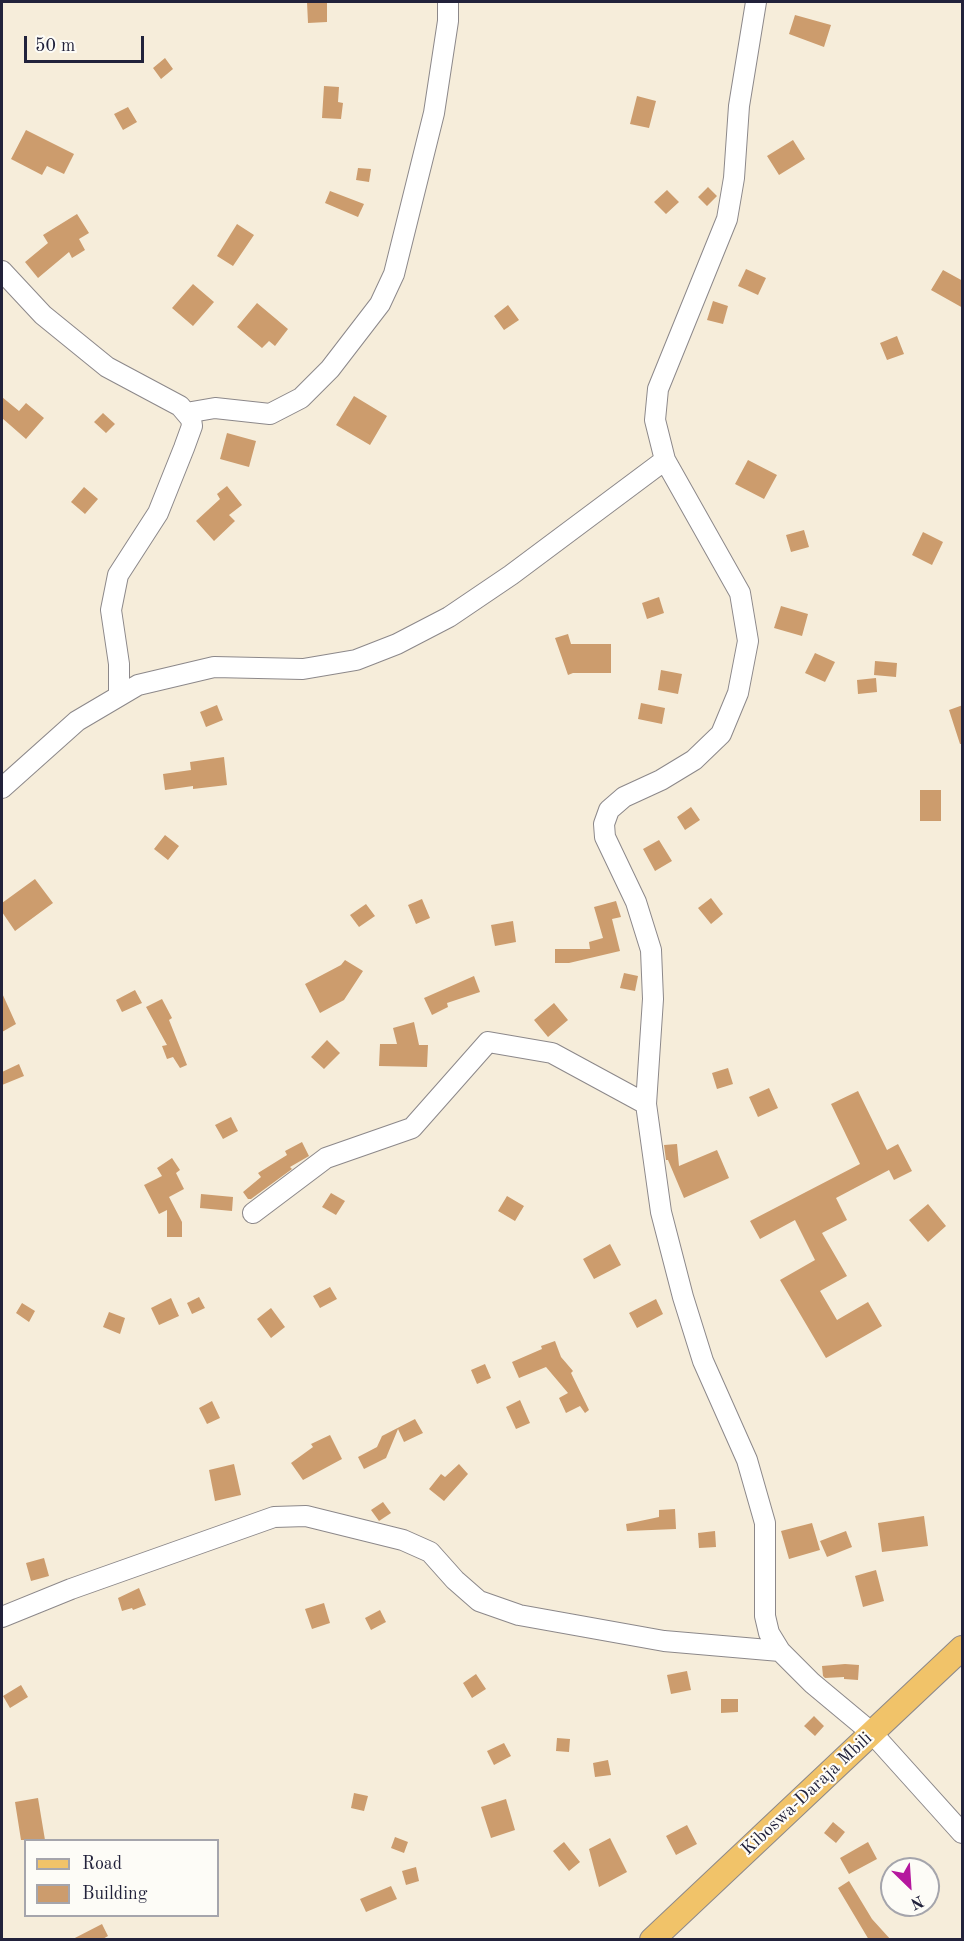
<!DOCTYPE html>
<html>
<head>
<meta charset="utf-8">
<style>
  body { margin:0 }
  #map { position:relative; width:964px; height:1941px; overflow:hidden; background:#f6edda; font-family:"Old Standard TT",serif }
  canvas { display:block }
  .frame { position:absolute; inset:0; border:3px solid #22223b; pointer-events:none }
  .legend { position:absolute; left:24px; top:1839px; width:195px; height:78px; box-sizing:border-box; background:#fdfcf7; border:2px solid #a5a5ac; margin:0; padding:8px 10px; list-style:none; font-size:18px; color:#22223b }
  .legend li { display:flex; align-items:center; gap:12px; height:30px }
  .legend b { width:30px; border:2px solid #a5a5ac }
  .north { position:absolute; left:880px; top:1857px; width:60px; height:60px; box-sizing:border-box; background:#fdfcf7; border:2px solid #a5a5ac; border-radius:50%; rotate:155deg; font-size:16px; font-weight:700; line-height:24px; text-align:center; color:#22223b }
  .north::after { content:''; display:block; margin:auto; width:21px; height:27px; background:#b5179e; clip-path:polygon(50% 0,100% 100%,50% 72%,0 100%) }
  .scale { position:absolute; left:24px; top:36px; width:120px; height:27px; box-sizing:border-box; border:3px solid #22223b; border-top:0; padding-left:8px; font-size:18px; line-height:21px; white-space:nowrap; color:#22223b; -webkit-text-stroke:4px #fdfcf7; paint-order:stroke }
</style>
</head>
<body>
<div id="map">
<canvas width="964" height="1941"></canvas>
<div class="frame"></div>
<ul class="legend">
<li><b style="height:8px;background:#f1c369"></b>Road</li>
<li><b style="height:16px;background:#cc9c6d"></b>Building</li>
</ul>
<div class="north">N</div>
<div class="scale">50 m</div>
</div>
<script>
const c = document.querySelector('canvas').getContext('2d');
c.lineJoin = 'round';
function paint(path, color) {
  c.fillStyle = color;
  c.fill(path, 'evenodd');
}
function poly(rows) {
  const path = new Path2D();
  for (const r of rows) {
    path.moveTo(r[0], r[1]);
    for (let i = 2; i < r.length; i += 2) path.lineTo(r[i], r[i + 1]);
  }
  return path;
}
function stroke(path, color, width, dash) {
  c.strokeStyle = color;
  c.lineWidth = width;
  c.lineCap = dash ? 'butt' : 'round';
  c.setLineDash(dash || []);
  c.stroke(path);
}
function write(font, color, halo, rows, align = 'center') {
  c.font = font + ' "Old Standard TT",serif';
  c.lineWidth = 4.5;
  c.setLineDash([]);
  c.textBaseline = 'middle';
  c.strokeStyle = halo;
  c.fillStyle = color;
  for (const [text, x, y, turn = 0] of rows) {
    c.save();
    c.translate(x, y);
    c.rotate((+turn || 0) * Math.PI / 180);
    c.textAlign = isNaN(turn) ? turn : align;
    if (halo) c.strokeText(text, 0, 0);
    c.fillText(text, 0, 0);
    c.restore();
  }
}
paint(poly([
  [307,2,327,2,327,22,308,23],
  [795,15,831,25,824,47,789,34],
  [165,58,173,69,161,79,153,68],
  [324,86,339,87,338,102,343,103,341,119,322,118],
  [637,96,656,101,649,128,630,124],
  [128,107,137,122,123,130,114,114],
  [26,130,74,154,64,174,47,166,42,175,11,159],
  [793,140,805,159,779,175,767,156],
  [358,168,371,169,369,182,356,180],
  [708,187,717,196,707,206,698,197],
  [667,190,679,202,666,214,654,202],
  [330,191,364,204,358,217,325,203],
  [77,214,89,233,79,239,85,250,72,258,69,252,38,278,25,262,48,243,43,235],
  [237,224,254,235,233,266,217,256],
  [746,269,766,278,758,295,738,286],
  [943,270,963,281,963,308,931,290],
  [193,284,214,302,193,326,172,308],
  [713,301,728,306,723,324,707,320],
  [257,303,288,329,275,346,269,341,262,348,237,327],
  [508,305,519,320,504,330,494,316],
  [897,336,904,354,887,360,880,343],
  [354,396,387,416,370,445,336,425],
  [2,397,19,411,26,403,44,418,26,439,2,418],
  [103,413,115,424,106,433,94,422],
  [227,433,256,441,249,467,220,459],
  [748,460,777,475,764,499,735,484],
  [227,486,242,505,229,515,235,521,214,541,196,521,220,499,217,494],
  [84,487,98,499,85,514,71,502],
  [804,530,809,547,791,552,786,535],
  [923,532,943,542,932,565,912,555],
  [659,597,664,613,647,619,642,603],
  [781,606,808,614,802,636,774,628],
  [568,634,571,644,611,644,611,673,573,673,568,675,555,638],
  [815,653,835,662,825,682,805,673],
  [875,661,897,663,896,677,874,675],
  [661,670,682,674,678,694,658,690],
  [876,678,877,692,858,694,857,680],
  [641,703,665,708,662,724,638,719],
  [217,705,223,720,206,727,200,712],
  [963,705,963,744,960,744,949,710],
  [224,757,227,785,193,789,193,786,165,790,163,774,191,770,190,762],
  [920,790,941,790,941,821,920,821],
  [691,807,700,820,685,830,677,817],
  [165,835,179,846,168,860,154,849],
  [659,840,672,861,655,871,643,849],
  [35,879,53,903,15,931,2,912,2,903],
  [711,898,723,914,711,924,698,908],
  [422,899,430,918,416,924,408,905],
  [616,901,621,917,612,919,620,951,569,963,555,963,555,949,590,949,589,942,603,938,594,907],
  [366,904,375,916,359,927,350,915],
  [513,921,516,942,495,946,491,925],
  [345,960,363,971,344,1000,320,1013,305,984,341,965],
  [624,973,638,976,635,991,620,988],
  [474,976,480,992,447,1003,448,1007,432,1015,424,998],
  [135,990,142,1003,122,1012,116,1000],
  [2,993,16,1024,2,1032],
  [162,999,172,1018,169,1020,187,1065,180,1068,173,1057,167,1059,162,1046,167,1045,146,1007],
  [554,1003,568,1020,548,1037,534,1020],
  [414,1022,419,1045,428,1045,427,1067,379,1066,380,1044,397,1044,393,1028],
  [327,1040,340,1053,324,1069,311,1057],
  [19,1064,24,1076,2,1085,2,1072],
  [728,1068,733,1084,717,1089,712,1073],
  [769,1088,778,1108,758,1117,749,1097],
  [858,1091,887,1150,898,1144,912,1171,894,1180,889,1170,836,1198,847,1220,822,1233,847,1276,820,1291,837,1320,868,1302,882,1326,826,1358,780,1280,815,1260,795,1220,760,1239,750,1221,860,1164,831,1104],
  [231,1117,238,1131,223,1139,215,1125],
  [302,1142,309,1156,290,1167,292,1169,251,1199,248,1199,243,1192,261,1177,258,1173,287,1155,285,1151],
  [677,1144,679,1166,717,1150,729,1178,684,1198,668,1160,666,1160,664,1145],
  [172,1158,180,1170,176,1173,184,1189,169,1197,182,1222,182,1237,167,1237,167,1210,159,1214,144,1185,162,1176,157,1168],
  [331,1193,345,1201,336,1215,322,1207],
  [201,1194,233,1197,232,1211,200,1208],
  [507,1196,524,1206,515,1221,498,1211],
  [928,1204,946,1226,928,1242,909,1220],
  [610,1244,621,1265,594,1279,583,1259],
  [330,1287,337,1299,320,1308,313,1296],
  [199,1297,205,1308,192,1314,187,1303],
  [171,1298,179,1316,159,1325,151,1308],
  [656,1299,663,1314,637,1328,629,1313],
  [22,1303,35,1311,29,1322,16,1313],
  [271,1308,285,1327,271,1338,257,1319],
  [109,1312,125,1318,120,1334,103,1327],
  [555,1341,561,1357,573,1371,571,1373,589,1410,585,1413,580,1406,566,1413,559,1398,568,1393,546,1367,519,1378,512,1362,542,1349,541,1346],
  [485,1364,491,1378,477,1384,471,1370],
  [520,1400,530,1423,516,1429,506,1407],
  [212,1401,220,1418,207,1424,199,1408],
  [415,1419,423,1433,404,1442,398,1429,386,1458,364,1469,358,1457,377,1447,382,1436],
  [330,1435,342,1459,303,1480,291,1463,313,1447,311,1444],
  [234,1464,241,1495,215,1501,209,1470],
  [459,1464,468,1474,444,1501,429,1489,441,1474,445,1477],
  [383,1502,391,1513,379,1521,371,1510],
  [675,1509,676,1529,627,1531,626,1524,659,1517,659,1510],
  [924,1516,928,1546,882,1552,878,1523],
  [812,1523,820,1550,789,1559,781,1531],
  [715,1531,716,1547,699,1548,698,1533],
  [846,1531,852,1547,827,1557,820,1541],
  [44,1558,49,1576,31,1581,26,1563],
  [876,1570,884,1601,863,1607,855,1576],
  [139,1588,146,1605,133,1610,132,1608,122,1611,118,1598],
  [324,1603,330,1623,312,1629,305,1609],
  [380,1610,386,1622,371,1630,365,1618],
  [845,1664,859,1665,858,1680,844,1679,844,1677,825,1678,823,1676,822,1666],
  [687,1671,691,1690,671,1694,667,1675],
  [476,1674,486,1689,472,1698,463,1683],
  [21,1685,28,1697,10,1708,3,1696],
  [721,1699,738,1699,738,1712,721,1713],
  [814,1716,824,1726,815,1736,804,1726],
  [557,1738,570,1739,569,1752,556,1751],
  [504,1743,511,1756,494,1765,487,1751],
  [608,1760,611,1775,595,1777,593,1763],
  [354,1793,368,1796,364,1811,351,1808],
  [38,1798,45,1840,21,1840,15,1802],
  [506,1799,515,1830,491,1838,481,1807],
  [833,1822,845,1832,836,1843,824,1833],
  [687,1825,697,1844,676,1855,666,1836],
  [395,1837,408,1842,404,1853,391,1848],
  [610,1838,627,1872,599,1887,589,1849],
  [564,1842,580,1862,569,1871,553,1851],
  [868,1842,877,1859,849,1874,840,1858],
  [416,1867,419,1881,406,1885,402,1871],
  [849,1881,872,1919,891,1940,869,1940,838,1888],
  [391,1886,397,1899,366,1912,360,1899],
  [102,1924,108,1936,101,1940,71,1940]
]), '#cc9c6d');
const minor = poly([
  [756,2,739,106,734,178,727,219,658,389,655,420,665,460,740,593,748,641,738,693,721,734,694,760,661,780,624,797,609,810,604,824,605,837,636,902,651,950,653,999,646,1104,661,1212,683,1297,703,1361,747,1460,765,1523,765,1616,769,1633,780,1651,812,1683,872,1733,962,1833],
  [2,271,43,315,107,367,180,406,191,419,192,426,184,448,158,513,118,575,111,610,119,664,119,694],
  [186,413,215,408,270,414,301,398,330,369,380,304,394,274,434,113,448,21,448,2],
  [2,788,77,721,138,685,214,667,303,669,356,660,397,644,449,617,511,575,665,460],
  [253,1213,326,1158,412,1128,488,1042,552,1053,646,1104],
  [2,1617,71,1589,274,1517,306,1516,403,1540,430,1552,455,1580,479,1601,519,1615,664,1641,780,1651]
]);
const major = poly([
  [652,1940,962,1648]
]);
stroke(minor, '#8c888a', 22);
stroke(major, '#8c888a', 26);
stroke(minor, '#fff', 20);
stroke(major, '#f1c369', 24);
write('18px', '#22223b', '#fdfcf7', [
  ["Kiboswa-Daraja Mbili",807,1794,-43]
]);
</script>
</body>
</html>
